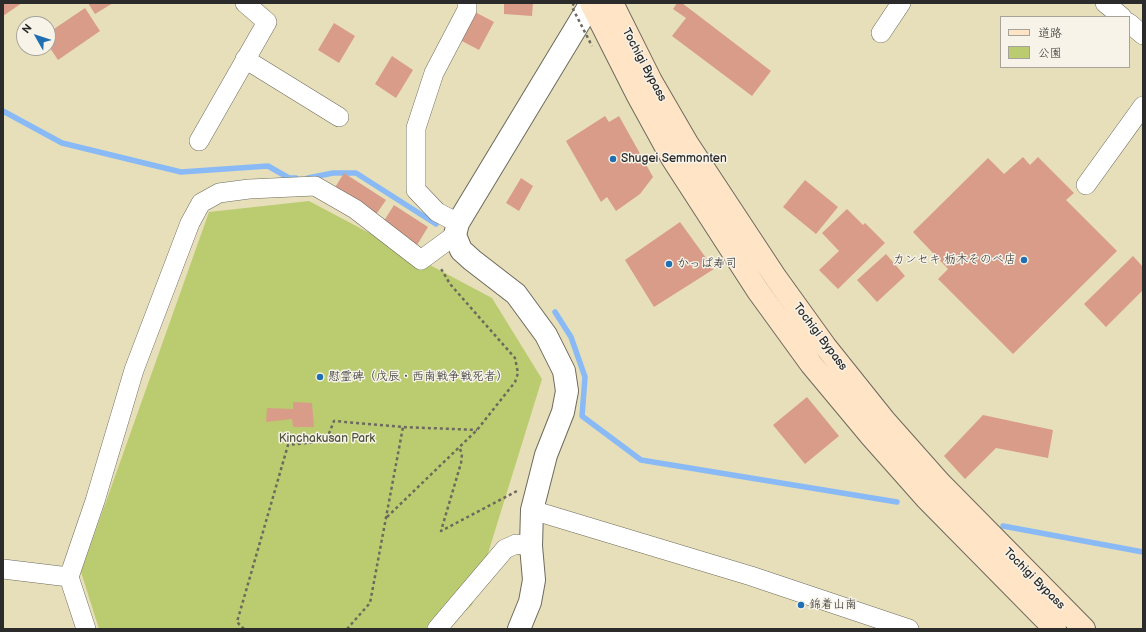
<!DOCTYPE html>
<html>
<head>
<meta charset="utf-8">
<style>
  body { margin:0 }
  #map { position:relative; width:1146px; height:632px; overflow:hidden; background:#e7dfba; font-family:"Balsamiq Sans","Klee One",sans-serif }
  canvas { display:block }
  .frame { position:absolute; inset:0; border:4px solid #2b2b2b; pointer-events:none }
  .legend { position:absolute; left:1000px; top:16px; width:130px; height:52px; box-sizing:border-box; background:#f7f3e8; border:1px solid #a5a39c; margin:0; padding:5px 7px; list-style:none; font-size:12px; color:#2b2b2b }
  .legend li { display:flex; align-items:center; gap:8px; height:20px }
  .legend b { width:20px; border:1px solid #a5a39c }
  .north { position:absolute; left:16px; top:16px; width:40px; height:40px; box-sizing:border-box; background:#f7f3e8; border:1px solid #a5a39c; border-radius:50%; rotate:309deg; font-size:11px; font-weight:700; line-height:16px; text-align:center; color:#2b2b2b }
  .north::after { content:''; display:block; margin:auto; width:14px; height:18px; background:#1f6fb2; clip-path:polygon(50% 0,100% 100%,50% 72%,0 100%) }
</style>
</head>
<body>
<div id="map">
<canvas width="1146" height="632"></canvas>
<div class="frame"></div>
<ul class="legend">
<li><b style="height:5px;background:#ffe4c6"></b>道路</li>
<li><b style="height:11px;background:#bacc6f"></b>公園</li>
</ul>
<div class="north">N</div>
</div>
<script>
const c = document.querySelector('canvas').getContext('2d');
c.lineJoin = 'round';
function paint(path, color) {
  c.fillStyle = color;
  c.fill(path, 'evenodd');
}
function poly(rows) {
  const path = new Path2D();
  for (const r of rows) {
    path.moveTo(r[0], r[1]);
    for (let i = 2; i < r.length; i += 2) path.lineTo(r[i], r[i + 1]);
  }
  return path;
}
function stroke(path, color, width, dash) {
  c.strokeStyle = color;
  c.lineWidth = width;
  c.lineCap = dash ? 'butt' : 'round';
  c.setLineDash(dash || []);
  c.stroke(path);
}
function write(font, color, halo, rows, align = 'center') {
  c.font = font + ' "Balsamiq Sans","Klee One",sans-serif';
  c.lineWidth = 3;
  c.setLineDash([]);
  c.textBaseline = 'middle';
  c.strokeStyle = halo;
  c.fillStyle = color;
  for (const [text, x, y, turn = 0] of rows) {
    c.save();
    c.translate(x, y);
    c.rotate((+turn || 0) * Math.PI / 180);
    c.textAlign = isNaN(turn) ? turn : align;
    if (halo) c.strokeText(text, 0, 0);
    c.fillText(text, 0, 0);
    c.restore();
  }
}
paint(poly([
  [309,201,492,298,542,379,472,605,446,629,99,629,81,572,209,212]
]), '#bacc6f');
stroke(poly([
  [3,111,62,143,181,172,268,166,289,178,296,178],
  [308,178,333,173,356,173,436,224],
  [555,312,571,337,585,377,582,416,641,460,897,502],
  [1003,526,1143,552]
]), '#89baf5', 5.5);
paint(poly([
  [3,3,22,3,3,16],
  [88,3,113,3,95,14],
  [504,3,533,3,532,16,504,14],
  [677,3,682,3,771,71,752,96,672,36,686,18,673,9],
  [85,8,100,31,58,60,48,45,48,33],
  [475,12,494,22,479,50,460,40],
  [334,23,355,36,339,63,318,50],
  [392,56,413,70,396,98,375,84],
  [605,116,609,122,619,116,653,177,640,194,616,211,607,197,601,202,566,141],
  [1023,157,1030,165,1038,157,1074,193,1066,200,1117,251,1013,354,938,279,948,269,913,232,988,158,1004,174],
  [344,173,386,200,375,216,334,189],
  [521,178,533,186,519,211,506,203],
  [805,180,838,207,816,234,783,207],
  [394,205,428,227,417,245,382,224],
  [847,209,863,225,865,223,885,243,838,289,819,270,839,251,822,233],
  [680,222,714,269,654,307,625,260],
  [886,254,905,276,877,302,857,280],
  [1133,256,1143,267,1143,290,1106,327,1084,304],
  [807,397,839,436,805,464,773,425],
  [293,402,312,403,314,427,293,427,292,419,266,422,267,408,293,409],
  [983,415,1053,430,1048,458,996,448,965,479,944,456]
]), '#d99c88');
const minor = poly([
  [1105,3,1122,17],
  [1129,23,1143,35],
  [881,33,901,3],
  [245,59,339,117],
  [199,141,267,22,245,3],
  [1086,185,1143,106],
  [458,223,437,212,416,190,416,128,434,73,467,10,467,3],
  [532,510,751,576,909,629],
  [3,569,69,577],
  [86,629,69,577,95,501,134,370,190,223,201,203,219,193,249,189,315,186,355,209,421,260,455,235],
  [437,629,505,549,516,544,531,546]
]);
const tertiary = poly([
  [519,629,530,602,534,580,531,546,532,510,546,455,563,412,567,391,564,371,546,335,516,294,472,260,461,250,455,235,458,223,464,213,591,3]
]);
const secondary = poly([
  [591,3,638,96,672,158,758,291,811,364,871,436,926,498,1055,629],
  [612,3,651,81,687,143,776,278,825,346,885,421,940,483,1084,629]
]);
stroke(minor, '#6d6a5d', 20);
stroke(tertiary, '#6d6a5d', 24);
stroke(secondary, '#6d6a5d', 24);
stroke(poly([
  [460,449,462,454,461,463,441,531,517,491],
  [387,517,477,430,515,382,518,373,515,358,450,284,440,267],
  [244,629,237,622,288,445,326,441,334,421,403,427,477,430],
  [347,629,370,603,403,427]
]), '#6d6a5d', 2.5, [3, 3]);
stroke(minor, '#fff', 19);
stroke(tertiary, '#fff', 22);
stroke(secondary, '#ffe4c6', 22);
stroke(poly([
  [574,3,572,7,592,46]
]), '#6d6a5d', 2.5, [3, 3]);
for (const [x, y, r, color] of [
  [613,159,4,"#1f6fb2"],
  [1024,260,4,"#1f6fb2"],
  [669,264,4,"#1f6fb2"],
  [320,377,4,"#1f6fb2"],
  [801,605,4,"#1f6fb2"]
]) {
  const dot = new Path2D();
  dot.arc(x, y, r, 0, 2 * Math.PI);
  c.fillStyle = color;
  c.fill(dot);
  stroke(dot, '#f7f3e8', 1.5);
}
write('12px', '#2b2b2b', '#f7f3e8', [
  ["Tochigi Bypass",644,65,62],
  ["Tochigi Bypass",820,337,53],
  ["Tochigi Bypass",1034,579,45]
]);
write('12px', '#2b2b2b', '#f7f3e8', [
  ["Shugei Semmonten",621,159],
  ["カンセキ 栃木そのべ店",1016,260,"right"],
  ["かっぱ寿司",677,264],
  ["慰霊碑（戊辰・西南戦争戦死者）",328,377],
  ["錦着山南",809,605]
], 'left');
write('12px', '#4f533c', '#f7f3e8', [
  ["Kinchakusan Park",327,439]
]);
</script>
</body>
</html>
